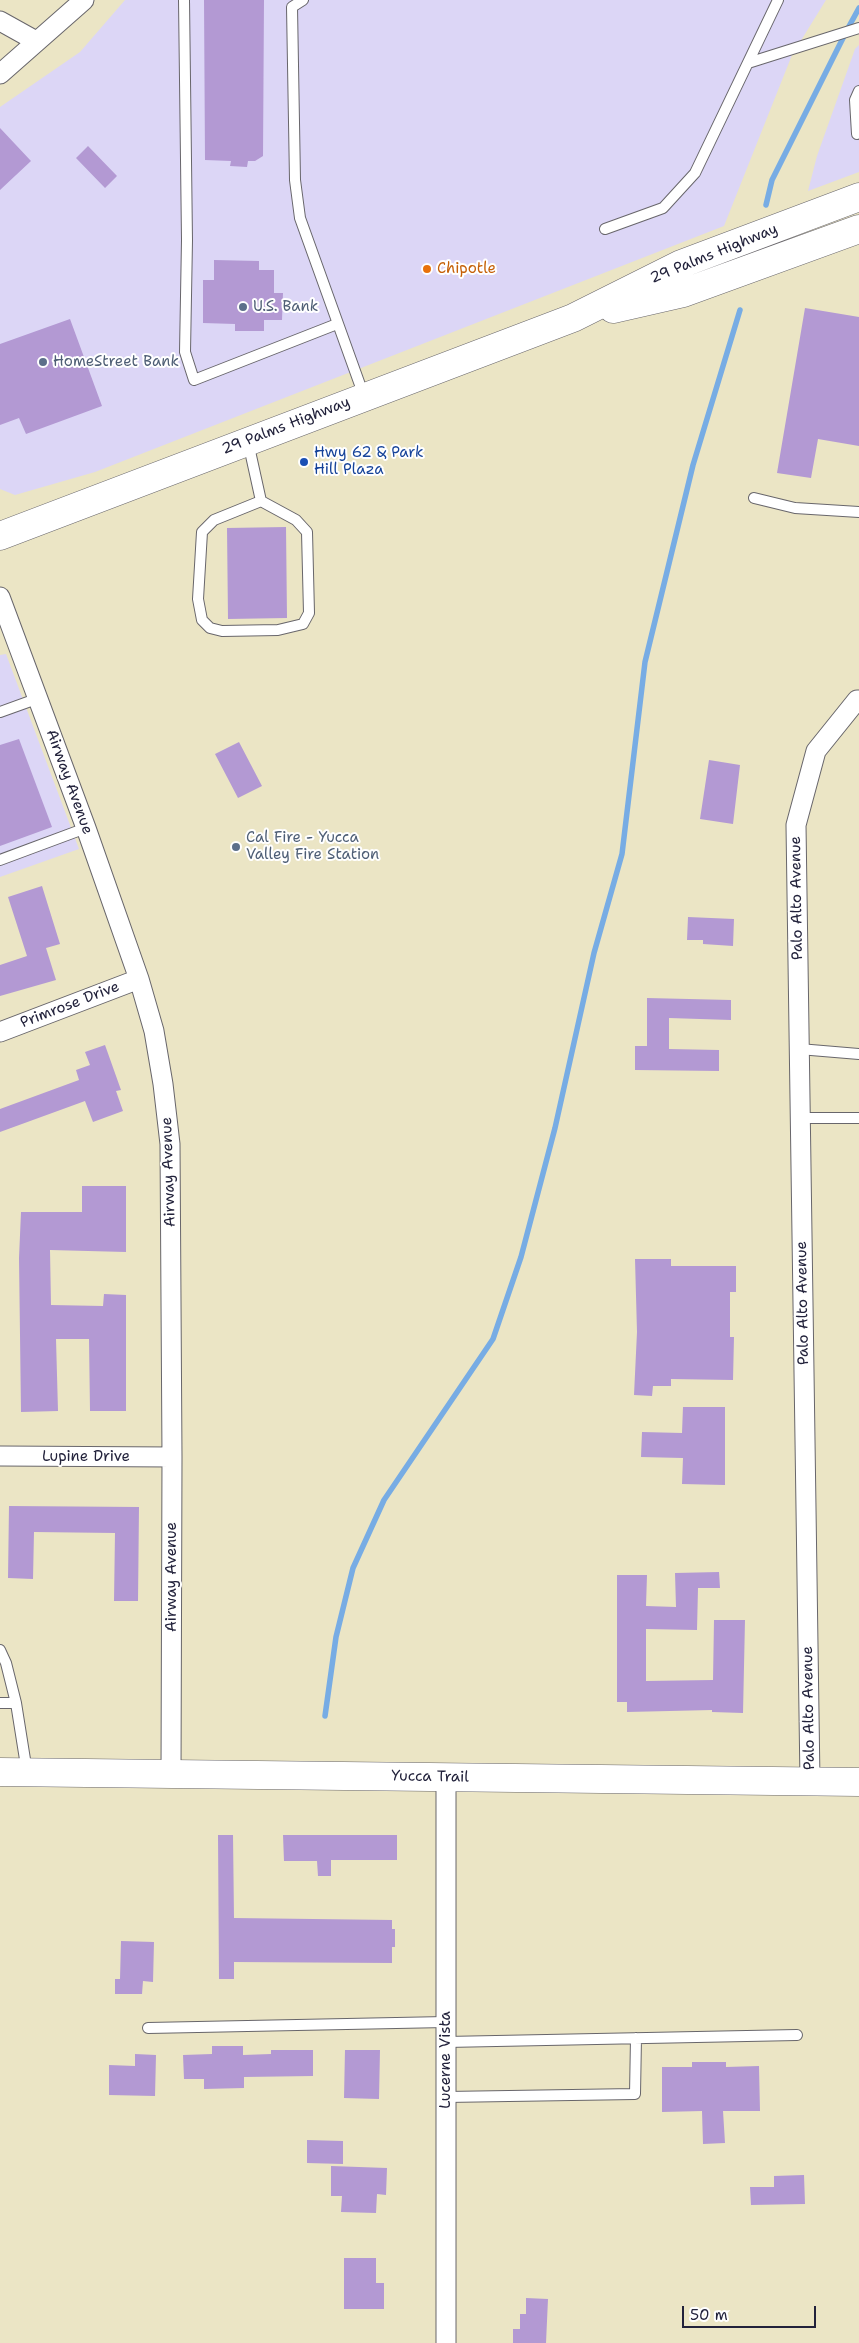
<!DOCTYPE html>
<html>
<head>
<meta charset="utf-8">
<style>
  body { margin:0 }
  #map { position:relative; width:859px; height:2343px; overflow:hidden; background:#ebe5c5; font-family:"Shantell Sans",sans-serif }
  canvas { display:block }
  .scale { position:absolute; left:682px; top:2306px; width:134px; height:22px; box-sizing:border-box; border:2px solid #22223b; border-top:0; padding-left:6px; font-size:15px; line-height:18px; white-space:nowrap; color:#22223b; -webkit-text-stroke:4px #fff; paint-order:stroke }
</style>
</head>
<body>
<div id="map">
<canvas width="859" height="2343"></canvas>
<div class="scale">50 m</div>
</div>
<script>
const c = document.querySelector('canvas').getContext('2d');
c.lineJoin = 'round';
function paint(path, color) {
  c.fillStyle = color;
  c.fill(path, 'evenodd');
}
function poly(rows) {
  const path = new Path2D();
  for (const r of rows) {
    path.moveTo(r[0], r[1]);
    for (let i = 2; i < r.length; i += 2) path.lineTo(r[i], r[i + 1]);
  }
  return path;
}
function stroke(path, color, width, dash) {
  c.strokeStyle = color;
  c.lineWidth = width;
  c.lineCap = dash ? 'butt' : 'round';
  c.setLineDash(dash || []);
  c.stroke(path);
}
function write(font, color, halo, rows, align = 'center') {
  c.font = font + ' "Shantell Sans",sans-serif';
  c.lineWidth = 4;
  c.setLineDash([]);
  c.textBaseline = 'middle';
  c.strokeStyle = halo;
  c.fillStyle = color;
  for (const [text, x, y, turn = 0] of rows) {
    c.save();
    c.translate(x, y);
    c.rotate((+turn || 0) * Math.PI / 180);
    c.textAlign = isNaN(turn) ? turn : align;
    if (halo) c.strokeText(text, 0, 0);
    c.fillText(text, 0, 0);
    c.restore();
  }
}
paint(poly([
  [125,0,826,0,792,55,724,226,95,472,15,495,0,489,0,107,80,52],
  [859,45,859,172,808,191,817,156,855,49],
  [6,654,79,849,0,877,0,655]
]), '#dcd6f6');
stroke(poly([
  [847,30,859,8],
  [766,205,772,180,845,34],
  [325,1716,336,1637,353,1568,384,1500,493,1339,521,1257,555,1128,594,953,622,854,645,662,693,465,740,310]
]), '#77ace4', 5.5);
paint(poly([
  [204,0,264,0,263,156,255,161,248,161,247,167,230,166,231,161,205,160],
  [0,128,31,161,0,190],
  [88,146,117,176,105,188,76,158],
  [214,260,259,261,259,270,274,270,274,293,283,293,282,320,264,320,264,331,235,331,235,324,203,323,203,280,214,280],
  [805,308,859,317,859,446,818,439,811,478,777,473],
  [70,319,102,406,26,434,19,418,0,425,0,344],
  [286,527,287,618,228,619,227,528],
  [19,739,52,827,0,846,0,745],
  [239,742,262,786,238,798,215,754],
  [709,760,740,765,733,824,700,819],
  [42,886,60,944,46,948,56,980,0,996,0,965,27,956,8,897],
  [688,917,734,919,733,946,703,944,703,940,687,940],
  [647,998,731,1000,731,1020,669,1018,669,1049,719,1050,719,1071,635,1070,635,1046,647,1046],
  [105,1045,121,1090,116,1091,123,1111,93,1122,85,1101,0,1132,0,1109,79,1080,76,1070,90,1065,85,1052],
  [82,1186,126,1186,126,1252,50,1250,51,1305,103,1306,104,1294,126,1295,126,1411,90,1411,89,1339,56,1339,58,1411,21,1412,19,1258,21,1212,82,1212],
  [635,1259,671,1259,671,1266,736,1266,736,1292,730,1292,730,1337,734,1337,733,1380,671,1379,671,1386,653,1386,652,1396,634,1395,637,1332],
  [683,1407,725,1407,725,1485,682,1484,683,1458,641,1457,642,1432,682,1433],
  [9,1506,139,1507,138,1601,114,1601,115,1533,34,1532,33,1579,8,1578],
  [719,1572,720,1588,698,1588,697,1630,646,1629,646,1681,713,1680,714,1620,745,1620,743,1713,712,1712,712,1710,627,1712,627,1702,617,1702,617,1575,647,1575,646,1606,676,1607,675,1573],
  [218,1835,233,1835,234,1918,392,1920,392,1929,395,1929,395,1947,392,1947,392,1963,234,1962,234,1979,219,1979],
  [283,1835,397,1835,397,1860,331,1860,331,1876,318,1876,317,1861,284,1861],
  [121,1941,154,1942,153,1982,143,1981,142,1994,115,1994,115,1979,120,1979],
  [212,2046,243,2046,243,2055,271,2054,271,2050,313,2050,313,2076,244,2077,244,2088,204,2089,204,2079,184,2079,183,2055,212,2054],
  [345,2050,380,2050,379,2099,344,2098],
  [135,2054,156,2055,155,2096,109,2095,109,2065,135,2066],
  [692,2062,726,2062,726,2067,759,2066,760,2111,723,2111,725,2143,703,2144,702,2111,662,2112,662,2067,692,2067],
  [307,2140,343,2141,343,2164,307,2163],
  [331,2166,387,2168,386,2195,377,2194,376,2213,341,2212,342,2196,331,2196],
  [804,2175,805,2204,751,2205,750,2187,774,2187,774,2176],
  [344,2258,376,2258,376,2283,384,2283,384,2309,344,2309],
  [526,2298,548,2299,546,2343,513,2343,513,2329,520,2329,520,2314,526,2314]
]), '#b399d3');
const lane = poly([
  [184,0,187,240,185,352,194,380,337,324],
  [303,0,292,7,295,180,300,218,364,396],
  [748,63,859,28],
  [859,91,855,100,857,134,859,133],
  [605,229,663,208,695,173,778,0],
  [248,442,261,501,296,520,307,532,309,613,303,624,278,630,222,631,210,628,202,620,198,599,202,532,214,520,261,501],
  [754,498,795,508,859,512],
  [0,712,39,698],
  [0,860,86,828],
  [799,1049,859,1054],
  [800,1118,859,1118],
  [0,1650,6,1663,16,1703,27,1772],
  [0,1703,16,1703],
  [148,2028,446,2022],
  [446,2042,797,2035],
  [446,2097,635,2094,636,2038]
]);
const street = poly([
  [0,21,36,41],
  [0,74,84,0],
  [0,597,86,828,139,979,154,1031,163,1084,170,1144,172,1457,171,1774],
  [0,1032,139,979],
  [0,1456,172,1457],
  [810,1781,796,825,816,751,857,700,859,700],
  [446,2343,446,1777]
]);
const secondary = poly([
  [0,1772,859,1782]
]);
const primary = poly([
  [613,309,683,293,859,229],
  [0,536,573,318,681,264,859,197]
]);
stroke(lane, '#68666b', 12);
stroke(street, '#68666b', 21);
stroke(secondary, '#68666b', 29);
stroke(primary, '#68666b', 29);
stroke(lane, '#fff', 10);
stroke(street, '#fff', 19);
stroke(secondary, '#fff', 28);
stroke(primary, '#fff', 28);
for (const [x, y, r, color] of [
  [427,269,5,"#e8710a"],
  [243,307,5,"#5c6f8a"],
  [43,362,5,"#5c6f8a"],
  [304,462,5,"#1a4fb4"],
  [236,847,5,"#5c6f8a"]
]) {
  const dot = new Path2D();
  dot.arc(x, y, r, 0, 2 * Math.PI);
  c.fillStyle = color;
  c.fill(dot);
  stroke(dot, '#fff', 2);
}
write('15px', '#22223b', '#fff', [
  ["29 Palms Highway",714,254,-22],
  ["29 Palms Highway",286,426,-21],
  ["Airway Avenue",69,782,70],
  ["Palo Alto Avenue",797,898,-91],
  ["Primrose Drive",70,1005,-21],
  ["Airway Avenue",169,1172,-92],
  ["Palo Alto Avenue",803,1303,-91],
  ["Lupine Drive",86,1457],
  ["Airway Avenue",172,1577,-90],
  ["Palo Alto Avenue",809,1708,-91],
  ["Yucca Trail",430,1777,1],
  ["Lucerne Vista",446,2060,-90]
]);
write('15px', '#c56008', '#fff', [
  ["Chipotle",437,269]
], 'left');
write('15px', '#4e5e75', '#fff', [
  ["U.S. Bank",253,307],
  ["HomeStreet Bank",53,362],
  ["Cal Fire - Yucca",246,838],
  ["Valley Fire Station",246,855]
], 'left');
write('15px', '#164399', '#fff', [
  ["Hwy 62 & Park",314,453],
  ["Hill Plaza",314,470]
], 'left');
</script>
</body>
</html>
